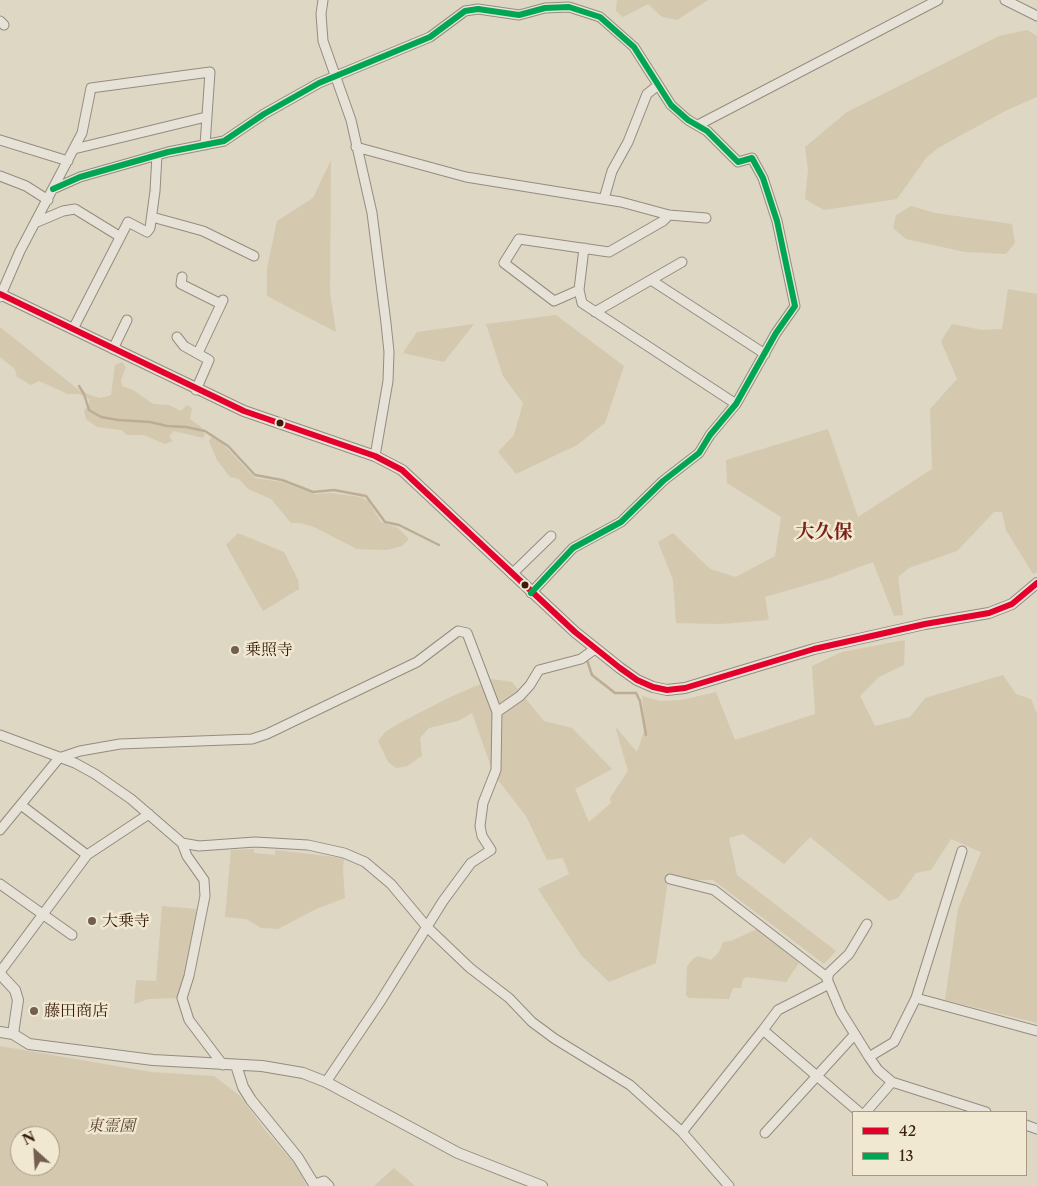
<!DOCTYPE html>
<html>
<head>
<meta charset="utf-8">
<style>
  body { margin:0 }
  #map { position:relative; width:1037px; height:1186px; overflow:hidden; background:#ded7c4; font-family:"Libre Caslon Text",serif }
  canvas { display:block }
  .legend { position:absolute; left:852px; top:1111px; width:175px; height:65px; box-sizing:border-box; background:#f1e8d2; border:1px solid #a79784; margin:0; padding:6px 9px; list-style:none; font-size:15px; color:#391e0e }
  .legend li { display:flex; align-items:center; gap:10px; height:25px }
  .legend b { width:25px; border:1px solid #a79784 }
  .north { position:absolute; left:10px; top:1126px; width:50px; height:50px; box-sizing:border-box; background:#f1e8d2; border:1px solid #a79784; border-radius:50%; rotate:334deg; font-size:14px; font-weight:700; line-height:20px; text-align:center; color:#391e0e }
  .north::after { content:''; display:block; margin:auto; width:18px; height:22px; background:#735f4e; clip-path:polygon(50% 0,100% 100%,50% 72%,0 100%) }
</style>
</head>
<body>
<div id="map">
<canvas width="1037" height="1186"></canvas>
<ul class="legend">
<li><b style="height:6px;background:#e4002b"></b>42</li>
<li><b style="height:6px;background:#00a651"></b>13</li>
</ul>
<div class="north">N</div>
</div>
<script>
const c = document.querySelector('canvas').getContext('2d');
c.lineJoin = 'round';
function paint(path, color) {
  c.fillStyle = color;
  c.fill(path, 'evenodd');
}
function poly(rows) {
  const path = new Path2D();
  for (const r of rows) {
    path.moveTo(r[0], r[1]);
    for (let i = 2; i < r.length; i += 2) path.lineTo(r[i], r[i + 1]);
  }
  return path;
}
function stroke(path, color, width, dash) {
  c.strokeStyle = color;
  c.lineWidth = width;
  c.lineCap = dash ? 'butt' : 'round';
  c.setLineDash(dash || []);
  c.stroke(path);
}
function write(font, color, halo, rows, align = 'center') {
  c.font = font + ' "Libre Caslon Text","Noto Serif JP",serif';
  c.lineWidth = 5;
  c.setLineDash([]);
  c.textBaseline = 'middle';
  c.strokeStyle = halo;
  c.fillStyle = color;
  for (const [text, x, y, turn = 0] of rows) {
    c.save();
    c.translate(x, y);
    c.rotate((+turn || 0) * Math.PI / 180);
    c.textAlign = isNaN(turn) ? turn : align;
    if (halo) c.strokeText(text, 0, 0);
    c.fillText(text, 0, 0);
    c.restore();
  }
}
paint(poly([
  [617,0,708,0,677,20,662,17,648,4,623,17,616,11],
  [1027,30,1037,36,1037,97,1007,110,938,148,926,158,897,199,824,210,805,199,808,170,805,147,847,112,999,36],
  [331,160,330,292,336,332,267,296,267,268,277,221,313,198],
  [911,206,935,213,1012,224,1015,243,1006,254,965,252,906,239,893,228,896,215],
  [1008,289,1037,294,1037,572,1033,574,1006,530,1002,512,994,512,957,551,909,568,898,577,903,615,894,616,873,562,827,579,765,597,769,620,722,624,676,623,673,580,658,542,673,533,710,569,736,577,775,556,781,517,727,483,726,460,828,429,858,517,932,469,930,409,957,379,941,341,952,324,982,330,1002,329],
  [556,315,624,366,605,423,577,445,516,474,498,452,514,435,523,403,503,376,486,324],
  [474,324,444,362,403,353,417,332],
  [0,327,80,391,93,396,101,398,111,395,115,365,122,362,126,367,121,380,122,386,133,390,153,404,169,405,181,411,187,405,192,408,190,419,201,427,205,435,203,438,174,431,169,436,173,441,165,444,144,435,127,435,121,430,97,427,86,419,84,411,89,404,89,399,79,394,68,394,39,381,31,385,17,377,15,369,0,357],
  [212,437,223,444,255,478,281,482,315,494,330,493,361,497,368,501,381,522,398,528,409,539,402,546,387,550,357,549,314,527,301,523,291,523,271,499,248,489,239,479,230,477,217,460,209,441],
  [238,533,284,552,298,580,299,589,263,611,226,545],
  [905,640,904,665,879,677,860,696,875,726,910,717,925,698,1003,675,1016,694,1031,699,1037,714,1037,1023,945,1000,958,909,981,852,951,839,931,870,916,873,898,898,889,901,810,837,784,864,743,834,729,838,737,875,836,951,824,964,713,880,668,880,656,963,609,982,581,955,538,889,569,874,563,858,547,860,526,816,494,775,472,713,458,721,429,728,420,738,422,756,407,766,396,768,388,762,378,741,385,732,398,724,448,698,492,679,512,682,544,721,572,728,612,769,575,789,589,822,611,803,610,798,628,771,615,726,637,752,645,729,642,696,660,701,682,700,716,692,735,740,815,714,812,666,842,652],
  [254,849,254,853,275,855,275,850,344,858,343,870,345,898,316,909,278,929,261,928,246,919,225,917,231,850],
  [162,906,197,909,185,975,177,998,149,999,134,1004,136,980,156,981],
  [757,929,799,963,786,982,747,977,743,979,741,988,733,988,729,999,689,998,686,995,687,966,694,958,698,956,711,960,719,952,723,942,731,941],
  [0,1046,151,1072,214,1076,239,1095,266,1131,295,1164,307,1186,0,1186],
  [20,1136,50,1136,50,1166,20,1166],
  [394,1168,413,1184,415,1186,374,1186]
]), '#d4c8af');
stroke(poly([
  [79,386,84,394,89,410,101,417,118,420,150,422,167,426,186,427,205,431,228,446,255,475,282,480,313,492,334,490,366,496,385,522,399,525,439,545],
  [587,660,592,675,615,693,636,693,640,701,646,735]
]), '#bcad94', 2.5);
const minor = poly([
  [323,0,321,14,323,41,351,120,372,213,386,323,389,352,388,381,375,456],
  [1005,0,1037,16],
  [0,21,4,25],
  [698,125,938,0],
  [0,140,68,161],
  [356,147,466,177,621,202,669,215,706,218],
  [74,149,206,117],
  [0,176,26,186,48,200],
  [53,189,80,177,168,152,224,141,264,114,319,83,430,37,465,11,478,9,519,15,545,8,569,7,600,17,634,47,671,105,688,120,707,131,738,162,752,158,763,178,777,221,795,306,776,333,736,404,710,435,699,453,663,481,621,522,573,548,531,593],
  [604,199,612,171,628,142,647,94,657,86],
  [152,217,203,231,254,256],
  [37,222,63,211,75,209,119,236],
  [584,248,579,290,582,303,736,404],
  [182,277,181,284,221,304],
  [651,280,765,354],
  [579,290,554,301,504,263,519,239,609,252,663,221,669,215],
  [0,297,20,251,82,133,91,88,210,72,205,145],
  [595,312,682,262],
  [73,329,128,222,147,232,150,228,155,191,157,155],
  [177,337,184,346,209,360,196,390],
  [113,349,127,320],
  [198,353,223,300],
  [512,574,551,536],
  [0,735,75,763,95,774,131,799,182,843,187,856,204,880,205,896,189,976,182,998,189,1020,223,1065],
  [21,805,87,855],
  [0,830,59,758,80,751,120,744,252,739,267,734,417,662,458,631,467,633,497,712,520,696,530,685,539,670,581,659,595,649],
  [182,843,199,846,255,842,308,845,344,853,365,862,391,884,427,927,470,968,509,998,532,1022,555,1039,630,1085,682,1132,763,1030,859,1112],
  [962,851,916,998,894,1042,869,1057,878,1070,892,1082,986,1112],
  [670,879,714,890,828,978],
  [0,884,72,935],
  [867,924,849,954,829,973,827,979,841,1012,869,1057],
  [0,972,87,855,149,814],
  [916,998,1037,1031],
  [763,1030,778,1010,829,984],
  [326,1082,380,1002,443,901,471,863,491,850,482,836,480,826,483,803,496,770,497,712],
  [866,1112,892,1082],
  [1026,1125,1037,1129],
  [682,1132,729,1186],
  [765,1133,855,1034],
  [315,1184,324,1181,329,1186]
]);
const tertiary = poly([
  [0,294,244,411,375,456,402,470,575,632,620,668,637,680,653,687,667,690,685,688,814,649,925,624,989,613,1012,604,1037,583],
  [0,974,15,990,18,1000,13,1034],
  [0,1032,13,1034,29,1044,153,1060,262,1066,303,1073,326,1082,458,1153,542,1186],
  [236,1065,243,1087,251,1100,298,1158,315,1186]
]);
stroke(minor, '#948c7f', 11);
stroke(tertiary, '#948c7f', 12);
stroke(minor, '#e6e2d8', 9);
stroke(tertiary, '#e6e2d8', 10);
stroke(poly([
  [0,294,244,411,375,456,402,470,575,632,620,668,637,680,653,687,667,690,685,688,814,649,925,624,989,613,1012,604,1037,583]
]), '#e4002b', 6);
stroke(poly([
  [53,189,80,177,168,152,224,141,264,114,319,83,430,37,465,11,478,9,519,15,545,8,569,7,600,17,634,47,671,105,688,120,707,131,738,162,752,158,763,178,777,221,795,306,776,333,736,404,710,435,699,453,663,481,621,522,573,548,531,593]
]), '#00a651', 6);
for (const [x, y, r, color] of [
  [280,423,4.5,"#391e0e"],
  [525,585,4.5,"#391e0e"],
  [235,650,5,"#735f4e"],
  [92,921,5,"#735f4e"],
  [34,1011,5,"#735f4e"]
]) {
  const dot = new Path2D();
  dot.arc(x, y, r, 0, 2 * Math.PI);
  c.fillStyle = color;
  c.fill(dot);
  stroke(dot, '#f1e8d2', 2);
}
write('16px', '#391e0e', '#f1e8d2', [
  ["乗照寺",245,650],
  ["大乗寺",102,921],
  ["藤田商店",44,1011]
], 'left');
write('italic 16px', '#5e4632', '#f1e8d2', [
  ["東霊園",111,1126]
]);
write('bold 19px', '#7a1f14', '#f1e8d2', [
  ["大久保",824,533]
]);
</script>
</body>
</html>
